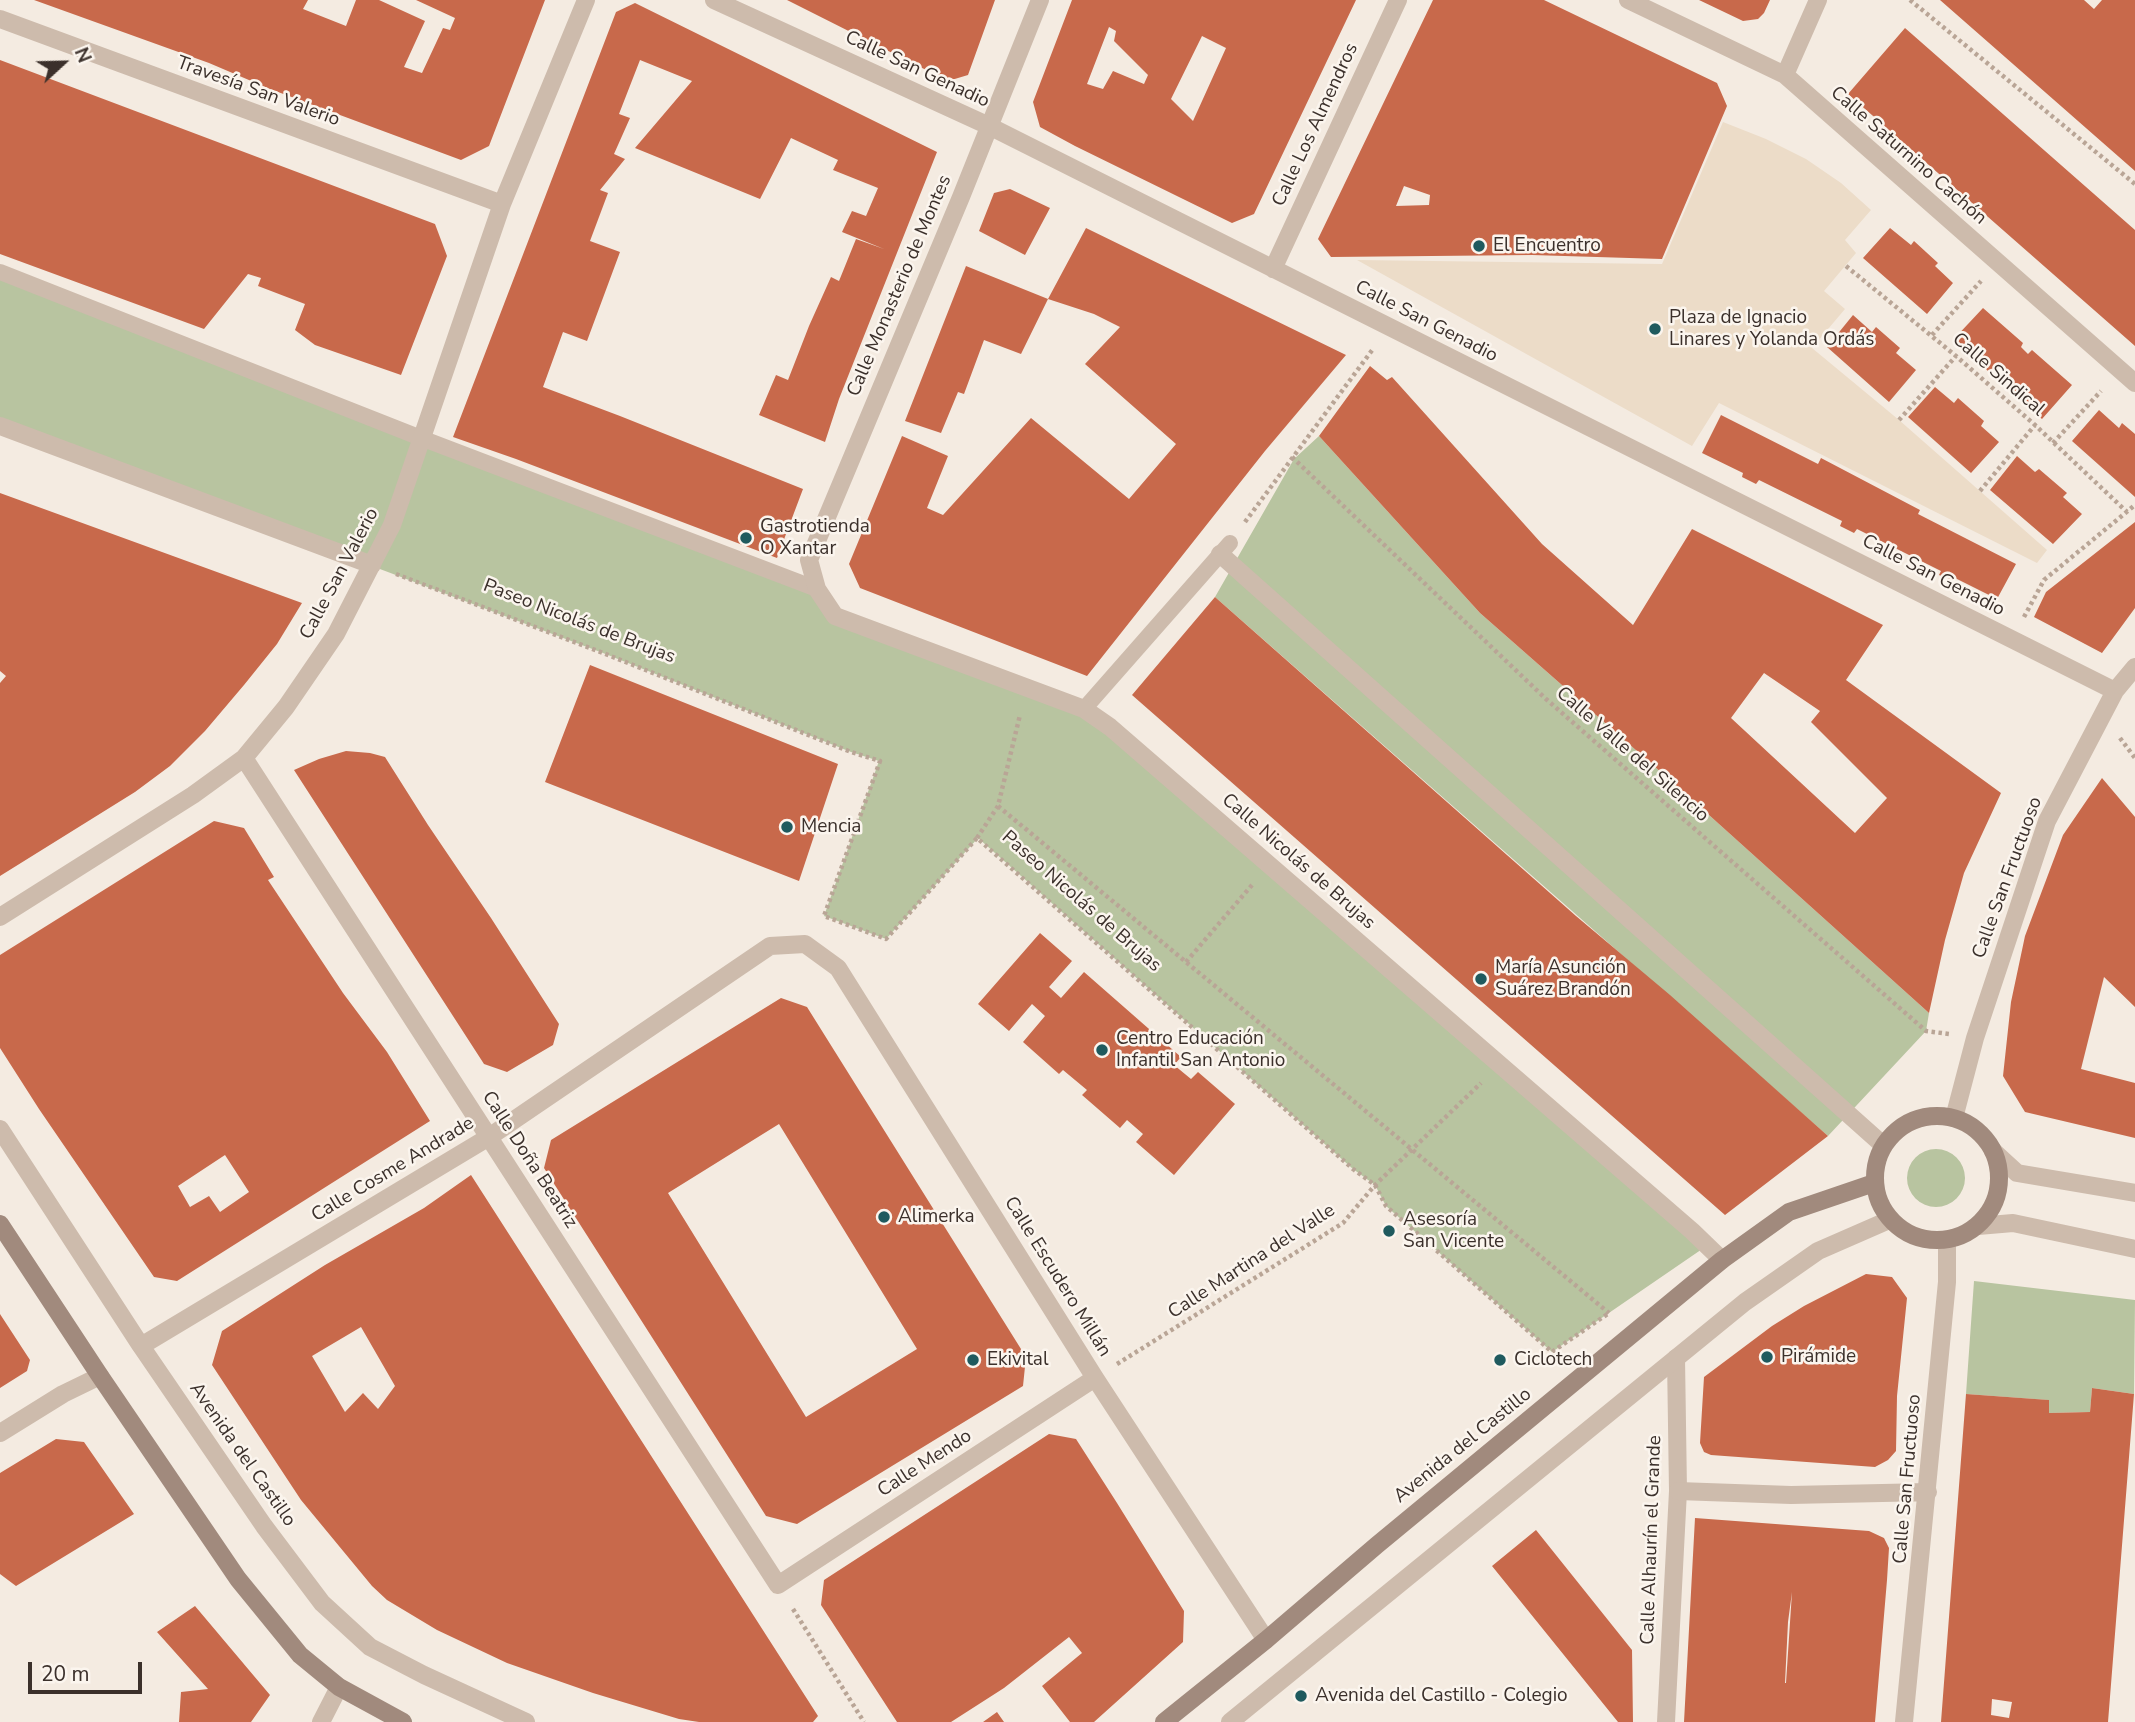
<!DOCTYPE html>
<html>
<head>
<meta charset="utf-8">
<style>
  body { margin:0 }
  #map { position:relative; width:2135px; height:1722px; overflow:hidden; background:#f4ebe1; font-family:"Nunito Sans",sans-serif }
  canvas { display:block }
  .north { position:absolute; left:28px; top:28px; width:70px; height:70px; -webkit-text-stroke:5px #fbf5ee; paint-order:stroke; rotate:68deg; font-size:19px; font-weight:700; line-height:28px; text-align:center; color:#3b302b }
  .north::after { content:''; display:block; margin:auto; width:24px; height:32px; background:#3b302b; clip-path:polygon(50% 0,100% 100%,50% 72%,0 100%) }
  .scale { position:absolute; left:28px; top:1662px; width:114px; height:32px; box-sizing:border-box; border:4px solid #3b302b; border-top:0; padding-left:9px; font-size:21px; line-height:24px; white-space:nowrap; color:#3b302b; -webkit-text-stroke:5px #fbf5ee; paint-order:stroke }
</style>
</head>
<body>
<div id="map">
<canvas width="2135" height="1722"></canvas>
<div class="north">N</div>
<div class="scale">20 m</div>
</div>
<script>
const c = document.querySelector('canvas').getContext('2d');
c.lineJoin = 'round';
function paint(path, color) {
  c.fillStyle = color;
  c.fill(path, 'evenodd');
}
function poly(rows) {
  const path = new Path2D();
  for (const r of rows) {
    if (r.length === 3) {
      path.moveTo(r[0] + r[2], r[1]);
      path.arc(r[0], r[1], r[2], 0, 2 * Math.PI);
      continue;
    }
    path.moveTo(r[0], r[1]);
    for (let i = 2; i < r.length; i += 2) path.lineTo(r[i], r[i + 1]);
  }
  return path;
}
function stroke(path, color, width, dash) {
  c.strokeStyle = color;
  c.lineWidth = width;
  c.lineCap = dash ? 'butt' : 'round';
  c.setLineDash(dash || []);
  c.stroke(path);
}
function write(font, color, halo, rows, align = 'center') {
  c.font = font + ' "Nunito Sans",sans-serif';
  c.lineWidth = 5;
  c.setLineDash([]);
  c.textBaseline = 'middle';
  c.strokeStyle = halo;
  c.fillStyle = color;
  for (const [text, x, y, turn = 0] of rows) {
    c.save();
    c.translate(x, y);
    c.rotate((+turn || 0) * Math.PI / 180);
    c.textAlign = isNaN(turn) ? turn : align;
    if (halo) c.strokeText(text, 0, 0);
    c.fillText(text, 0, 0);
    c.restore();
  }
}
paint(poly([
  [0,272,817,589,835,616,1084,709,1708,1245,1552,1352,1386,1206,1375,1185,1353,1169,978,838,886,939,824,916,879,761,851,752,603,653,0,426],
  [1319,436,1480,613,1679,788,1929,1013,1926,1031,1828,1136,1215,597,1294,459],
  [1936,1178,29],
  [1974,1281,2135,1300,2134,1394,2092,1388,2090,1412,2049,1413,2048,1400,1966,1394]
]), '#b8c4a0');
paint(poly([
  [1723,122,1766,139,1806,159,1841,183,1871,210,1845,240,1856,253,1824,291,1845,309,1812,348,1899,420,2047,550,2037,563,1719,403,1692,446,1357,260,1662,264]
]), '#ecdcc8');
paint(poly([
  [34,0,308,0,303,9,346,26,356,0,379,0,425,21,404,67,422,73,443,28,450,30,455,18,416,0,545,0,489,146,461,160,270,89,209,63],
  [787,0,995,0,968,75,948,81],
  [1072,0,1356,0,1254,214,1232,223,1075,146,1040,127,1033,102],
  [1109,27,1116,31,1114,41,1148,75,1144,84,1113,71,1103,89,1087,84],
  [1202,36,1226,48,1193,121,1171,99],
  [1433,0,1544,0,1717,83,1727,106,1662,259,1532,255,1331,257,1318,239],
  [1404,186,1430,195,1429,205,1396,206],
  [1699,0,1770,0,1764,13,1758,19,1743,21],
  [1940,0,2084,0,2094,9,2102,0,2135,0,2135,171],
  [635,3,937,152,839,399,825,442,759,415,776,375,788,380,809,326,831,277,839,281,856,239,884,249,842,232,852,211,866,216,878,188,833,170,838,160,791,138,760,199,635,148,692,81,640,60,619,114,630,118,614,154,625,159,600,190,608,193,590,241,620,252,587,341,563,332,543,387,620,416,803,489,777,558,516,459,453,437,616,12],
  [1905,28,2135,230,2135,346,1848,94],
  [0,60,435,224,447,256,401,375,315,345,295,330,305,304,258,286,261,278,248,274,204,329,0,254],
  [1010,189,1050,208,1025,255,979,231,994,193],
  [1086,228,1346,355,1265,451,1087,676,860,588,849,564,902,436,948,456,927,508,943,515,1031,418,1129,499,1176,444,1085,364,1120,327,1094,314,1048,299],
  [1890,228,1911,245,1914,241,1938,263,1935,266,1953,283,1927,314,1863,258],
  [966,266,1048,299,1021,354,984,340,964,394,958,392,941,433,905,421],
  [1983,308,2023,343,2021,347,2028,354,2032,350,2072,385,2042,419,1953,340],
  [1853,315,1872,332,1876,327,1900,348,1896,353,1916,370,1889,402,1827,347],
  [1370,366,1387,380,1392,377,1542,544,1633,625,1692,529,1883,625,1846,680,2001,793,1964,873,1945,940,1929,1013,1679,788,1480,613,1319,436],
  [1764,673,1820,711,1811,722,1887,798,1855,833,1731,718],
  [1935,387,1954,403,1958,398,1984,421,1981,426,1999,442,1971,473,1908,417],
  [2099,410,2119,428,2122,423,2135,434,2135,497,2072,441],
  [1721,415,1818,464,1821,458,1920,510,1918,514,2016,564,1997,599,1955,578,1953,582,1939,575,1941,571,1857,529,1854,533,1840,526,1842,521,1759,480,1756,484,1742,477,1743,473,1702,453],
  [2017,456,2035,472,2039,469,2067,493,2063,497,2082,514,2053,544,1990,490],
  [0,493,302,603,277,644,244,685,205,731,170,766,135,792,0,876,0,683,6,676,0,671],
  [2135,522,2135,608,2102,653,2034,617,2046,592],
  [1215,597,1576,916,1670,995,1828,1136,1725,1215,1132,695],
  [590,665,838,764,799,881,545,782],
  [346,751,370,753,385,757,428,825,491,918,559,1024,553,1045,507,1072,484,1064,294,770,319,759],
  [2102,778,2135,817,2135,1007,2104,977,2081,1069,2135,1083,2135,1138,2025,1112,2003,1076,2011,1002,2025,936,2063,835],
  [214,821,244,828,274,877,268,880,343,993,387,1052,430,1121,177,1281,154,1277,39,1109,0,1048,0,955],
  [225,1155,249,1192,220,1212,209,1196,190,1207,178,1186],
  [1040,933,1072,961,1049,987,1061,998,1084,972,1181,1057,1174,1065,1191,1079,1198,1072,1235,1104,1174,1175,1136,1142,1143,1134,1127,1120,1120,1128,1082,1095,1087,1090,1063,1070,1059,1074,1023,1042,1045,1016,1032,1004,1009,1031,978,1004],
  [781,998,807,1007,1026,1357,1023,1386,797,1524,766,1516,544,1168,551,1140],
  [779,1124,917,1349,806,1417,668,1193],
  [471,1175,818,1716,813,1722,699,1722,679,1719,593,1693,507,1663,437,1630,387,1600,372,1586,301,1500,212,1365,222,1331,325,1265,424,1208],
  [361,1327,395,1386,378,1409,363,1393,345,1412,312,1356],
  [1866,1274,1892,1277,1907,1298,1897,1396,1896,1451,1888,1460,1875,1467,1711,1455,1704,1452,1700,1443,1704,1377,1772,1326,1804,1306],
  [0,1314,30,1360,27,1371,0,1388],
  [2092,1388,2134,1394,2108,1722,1941,1722,1966,1394,2049,1400,2049,1413,2090,1412],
  [1992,1699,2012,1702,2009,1718,1991,1715],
  [1049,1434,1076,1439,1117,1503,1184,1611,1183,1642,1094,1722,1070,1722,1042,1686,1082,1653,1069,1637,1004,1688,951,1722,897,1722,821,1605,824,1580],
  [56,1439,84,1442,134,1514,16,1586,0,1574,0,1473],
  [1695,1518,1869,1531,1884,1538,1889,1548,1887,1580,1875,1722,1684,1722],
  [1792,1592,1786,1683,1785,1683,1788,1622],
  [1536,1530,1632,1650,1633,1722,1618,1722,1492,1566],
  [195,1606,270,1695,251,1722,179,1722,181,1692,208,1689,157,1632],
  [997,1712,1004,1722,983,1722]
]), '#c8694b');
stroke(poly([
  [1910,0,2135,184],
  [1846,266,1956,356,2035,425,2127,512],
  [1932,335,1981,281],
  [1899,420,1956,356],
  [2053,443,2101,391],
  [1292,457,1546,699,1926,1031,1949,1034],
  [1980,491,2035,425],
  [1245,522,1373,349],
  [396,574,603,653,851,752,880,761,824,916,886,939,977,838,1353,1169,1375,1185,1386,1206,1552,1352,1609,1313],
  [2024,617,2044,580,2135,505],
  [2120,738,2135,758],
  [998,806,1609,1313],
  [977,838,998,806,1020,715],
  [1186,962,1252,885],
  [1117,1364,1343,1223,1375,1185,1481,1083],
  [793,1609,864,1722]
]), '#b9a596', 4.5, [3.5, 3.5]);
stroke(poly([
  [0,272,421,438,817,589],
  [1084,709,1230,543]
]), '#cdbbac', 16);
stroke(poly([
  [1220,554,1883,1145],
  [1666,1722,1678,1491,1676,1358]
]), '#cdbbac', 18);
stroke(poly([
  [714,0,989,126,2115,691],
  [1040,0,961,197,809,560,817,589,835,616,1084,709,1110,727,1692,1231,1722,1260],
  [1628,0,1785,75,2135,383],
  [0,19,502,204],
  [1785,75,1818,0],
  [1273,269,1398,0],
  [0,426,372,565],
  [244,758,778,1585,1095,1378],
  [0,917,193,795,244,758,286,707,336,634,392,525,502,204,586,0],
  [1954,1118,1975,1038,2047,821,2115,691,2135,667],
  [0,1129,141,1346,264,1526,322,1603,370,1647,424,1675,526,1722],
  [1993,1151,2017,1173,2135,1193],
  [1978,1226,2013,1223,2135,1249],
  [141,1346,489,1137,770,946,805,944,838,968,1095,1378,1266,1640],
  [0,1433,63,1394,100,1376],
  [1678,1491,1791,1495,1928,1492],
  [321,1722,339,1687],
  [1230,1722,1745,1302,1818,1251,1889,1220],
  [1904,1722,1947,1282,1947,1241]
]), '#cdbbac', 18);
stroke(poly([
  [1937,1178,62],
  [0,1224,100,1376,238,1579,300,1655,339,1687,403,1722],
  [1164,1722,1266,1640,1377,1545,1722,1260,1789,1212,1874,1183]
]), '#a18a7d', 18);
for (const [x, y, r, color] of [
  [1479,246,7,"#1f5a5e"],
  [1655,329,7,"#1f5a5e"],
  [746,538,7,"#1f5a5e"],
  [787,827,7,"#1f5a5e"],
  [1481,979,7,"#1f5a5e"],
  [1102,1050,7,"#1f5a5e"],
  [884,1217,7,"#1f5a5e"],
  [1389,1231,7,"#1f5a5e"],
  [1767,1357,7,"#1f5a5e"],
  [973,1360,7,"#1f5a5e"],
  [1500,1360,7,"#1f5a5e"],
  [1301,1696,7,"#1f5a5e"]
]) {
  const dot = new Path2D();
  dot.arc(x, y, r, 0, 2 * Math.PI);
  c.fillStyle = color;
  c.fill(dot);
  stroke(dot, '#fbf5ee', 2.5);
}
write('19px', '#3b302b', '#fbf5ee', [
  ["Calle San Genadio",917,70,25],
  ["Travesía San Valerio",258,92,20],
  ["Calle Los Almendros",1316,125,-65],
  ["Calle Saturnino Cachón",1908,156,41],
  ["Calle Monasterio de Montes",900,286,-67],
  ["Calle San Genadio",1426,322,27],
  ["Calle Sindical",1998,375,41],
  ["Calle San Valerio",340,574,-62],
  ["Calle San Genadio",1933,576,27],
  ["Paseo Nicolás de Brujas",579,622,21],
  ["Calle Valle del Silencio",1632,755,41],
  ["Calle Nicolás de Brujas",1298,862,41],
  ["Calle San Fructuoso",2008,878,-70],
  ["Paseo Nicolás de Brujas",1081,902,41],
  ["Calle Doña Beatriz",529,1160,57],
  ["Calle Cosme Andrade",393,1170,-31],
  ["Calle Martina del Valle",1252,1262,-33],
  ["Calle Escudero Millán",1057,1277,58],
  ["Avenida del Castillo",1463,1446,-39],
  ["Avenida del Castillo",242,1455,55],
  ["Calle Mendo",925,1464,-33],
  ["Calle San Fructuoso",1908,1479,-85],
  ["Calle Alhaurín el Grande",1652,1540,-88]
]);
write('19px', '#3b302b', '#fbf5ee', [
  ["El Encuentro",1493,246],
  ["Plaza de Ignacio",1669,318],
  ["Linares y Yolanda Ordás",1669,340],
  ["Gastrotienda",760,527],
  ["O Xantar",760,549],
  ["Mencia",801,827],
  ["María Asunción",1495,968],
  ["Suárez Brandón",1495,990],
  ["Centro Educación",1116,1039],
  ["Infantil San Antonio",1116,1061],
  ["Alimerka",898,1217],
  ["Asesoría",1403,1220],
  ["San Vicente",1403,1242],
  ["Pirámide",1781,1357],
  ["Ekivital",987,1360],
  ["Ciclotech",1514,1360],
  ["Avenida del Castillo - Colegio",1315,1696]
], 'left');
</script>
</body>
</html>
